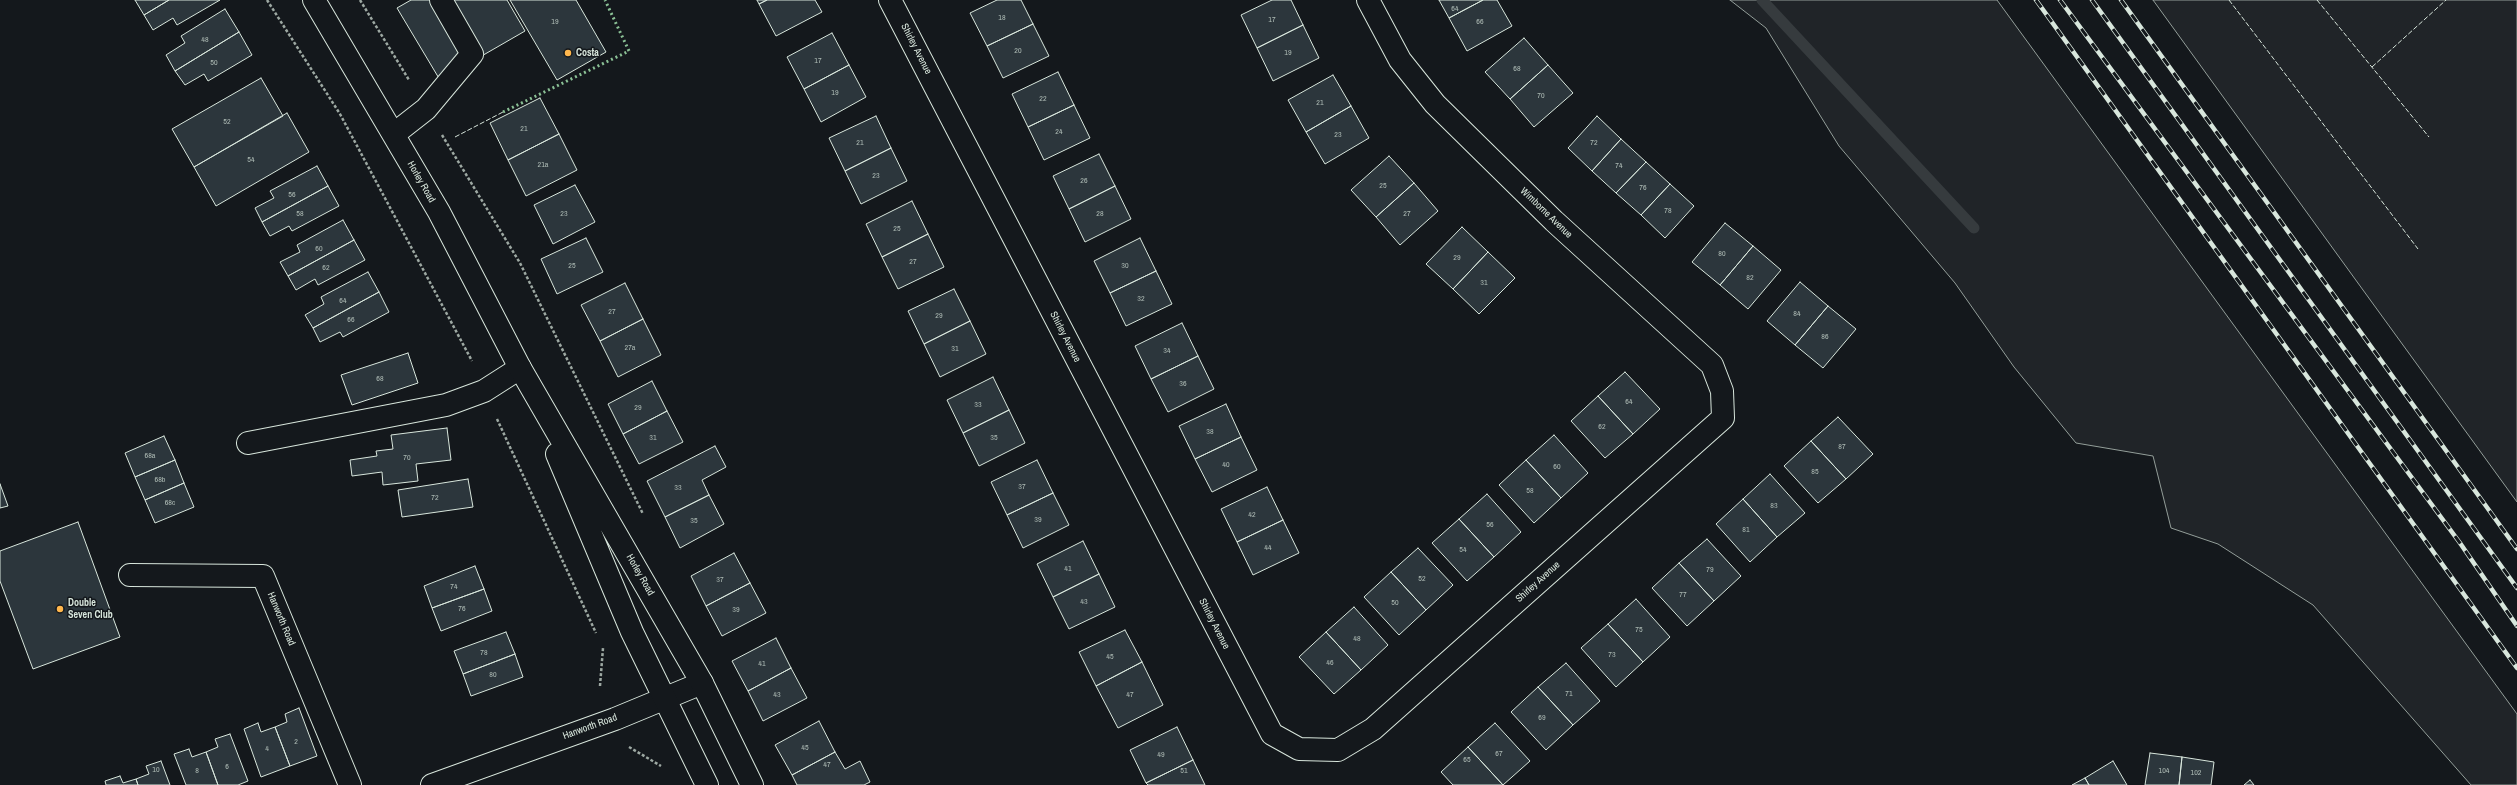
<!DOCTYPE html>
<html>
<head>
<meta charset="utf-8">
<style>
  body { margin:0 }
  canvas { display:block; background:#14181c }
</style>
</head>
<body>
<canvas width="2517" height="785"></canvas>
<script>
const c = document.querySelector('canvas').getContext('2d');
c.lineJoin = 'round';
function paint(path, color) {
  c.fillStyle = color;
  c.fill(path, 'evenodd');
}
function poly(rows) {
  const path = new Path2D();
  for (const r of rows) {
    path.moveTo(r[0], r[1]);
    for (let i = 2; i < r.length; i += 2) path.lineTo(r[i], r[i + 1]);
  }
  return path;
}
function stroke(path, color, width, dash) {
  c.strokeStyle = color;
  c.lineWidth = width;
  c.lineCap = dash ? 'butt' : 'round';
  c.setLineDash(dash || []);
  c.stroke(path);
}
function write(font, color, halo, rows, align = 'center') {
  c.font = font + ' "Archivo Narrow",sans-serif';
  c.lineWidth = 3;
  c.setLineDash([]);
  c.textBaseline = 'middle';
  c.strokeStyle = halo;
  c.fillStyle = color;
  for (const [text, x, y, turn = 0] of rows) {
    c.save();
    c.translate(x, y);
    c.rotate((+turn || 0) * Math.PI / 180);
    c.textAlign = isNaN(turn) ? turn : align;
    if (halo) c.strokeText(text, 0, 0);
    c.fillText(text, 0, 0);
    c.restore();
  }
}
const green = poly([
  [1730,0,1997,0,2517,714,2517,785,2471,785,2313,605,2218,544,2171,528,2153,456,2076,443,2014,367,1955,283,1839,146,1766,28,1730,0],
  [2153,0,2517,0,2517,502,2363,290,2153,0]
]);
paint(green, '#202428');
stroke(green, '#939e99', 1);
stroke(poly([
  [1762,0,1974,228]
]), '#363b3e', 11);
const building = poly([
  [135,0,169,0,144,15,135,0],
  [169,0,220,0,177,25,173,18,153,30,144,15,169,0],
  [411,0,507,0,525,31,440,80,397,8,411,0],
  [510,0,576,0,606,52,557,80,510,0],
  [757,0,767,0,759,4,757,0],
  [767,0,815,0,822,12,776,36,759,4,767,0],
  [997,0,1021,0,1033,24,987,46,970,13,997,0],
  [1272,0,1291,0,1303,25,1257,48,1241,15,1272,0],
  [1439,0,1483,0,1449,18,1439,0],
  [1483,0,1497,0,1512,26,1467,51,1449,18,1483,0],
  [225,9,239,32,175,71,166,55,185,43,181,36,225,9],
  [1033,24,1049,56,1003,78,987,46,1033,24],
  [1303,25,1319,58,1273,81,1257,48,1303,25],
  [239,32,252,55,208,81,204,74,185,85,175,71,239,32],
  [832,33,849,65,804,89,787,57,832,33],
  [1524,38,1548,65,1510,99,1485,72,1524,38],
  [849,65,866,97,821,122,804,89,849,65],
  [1548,65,1573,93,1534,127,1510,99,1548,65],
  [1058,72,1074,105,1028,127,1012,94,1058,72],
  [1333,75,1351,106,1306,132,1288,100,1333,75],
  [261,78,283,116,194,167,172,129,261,78],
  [540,98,559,134,508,160,490,123,540,98],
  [1074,105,1090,138,1044,160,1028,127,1074,105],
  [1351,106,1369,138,1325,164,1306,132,1351,106],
  [287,113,309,152,216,206,194,167,287,113],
  [876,116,891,148,845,171,829,138,876,116],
  [1597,116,1621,139,1592,171,1568,148,1597,116],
  [559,134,577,170,526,196,508,160,559,134],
  [1621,139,1646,162,1616,193,1592,171,1621,139],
  [891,148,907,181,861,204,845,171,891,148],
  [1099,154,1115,186,1069,209,1053,176,1099,154],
  [1389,156,1414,183,1376,217,1351,190,1389,156],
  [1646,162,1670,184,1641,215,1616,193,1646,162],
  [317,166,328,186,262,222,255,208,274,198,270,191,317,166],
  [1414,183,1438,211,1400,245,1376,217,1414,183],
  [1670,184,1694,206,1665,238,1641,215,1670,184],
  [575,185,595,222,553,244,534,205,575,185],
  [328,186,339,206,292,231,289,226,270,236,262,222,328,186],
  [1115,186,1131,219,1085,242,1069,209,1115,186],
  [912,201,928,234,882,257,866,224,912,201],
  [343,220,354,240,288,276,280,262,300,252,297,245,343,220],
  [1725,223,1753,246,1720,285,1692,262,1725,223],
  [1462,227,1488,252,1453,289,1426,264,1462,227],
  [928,234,944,267,898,289,882,257,928,234],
  [586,238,603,272,557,294,541,259,586,238],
  [1140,238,1156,271,1110,293,1094,261,1140,238],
  [354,240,365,260,318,285,315,279,296,290,288,276,354,240],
  [1753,246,1781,270,1748,309,1720,285,1753,246],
  [1488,252,1515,278,1479,314,1453,289,1488,252],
  [1156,271,1172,304,1126,326,1110,293,1156,271],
  [368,272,379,292,313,328,305,315,324,304,321,297,368,272],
  [1800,282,1828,306,1795,345,1767,321,1800,282],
  [625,283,643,319,600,341,581,305,625,283],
  [954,289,970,321,924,344,908,311,954,289],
  [379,292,389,312,343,337,340,332,320,342,313,328,379,292],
  [1828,306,1856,329,1823,368,1795,345,1828,306],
  [643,319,661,355,618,377,600,341,643,319],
  [970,321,986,354,940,377,924,344,970,321],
  [1182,323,1198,356,1151,379,1135,346,1182,323],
  [408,353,418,383,352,405,341,375,408,353],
  [1198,356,1214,389,1168,412,1151,379,1198,356],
  [1625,372,1660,409,1633,434,1598,396,1625,372],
  [993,377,1009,410,963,433,947,400,993,377],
  [652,381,667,411,623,434,608,404,652,381],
  [1598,396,1633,434,1605,458,1571,421,1598,396],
  [1226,404,1241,437,1195,459,1179,426,1226,404],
  [1009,410,1025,443,979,466,963,433,1009,410],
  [667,411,683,442,639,464,623,434,667,411],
  [1838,417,1873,454,1846,479,1811,441,1838,417],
  [447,428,451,460,416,464,418,481,383,485,382,472,352,476,350,460,377,456,376,451,393,449,391,435,447,428],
  [1554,435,1588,473,1561,498,1526,460,1554,435],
  [164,436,175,460,135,477,125,453,164,436],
  [1241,437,1257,470,1212,492,1195,459,1241,437],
  [1811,441,1846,479,1818,503,1784,466,1811,441],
  [715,446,726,467,702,480,709,495,665,517,647,481,715,446],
  [175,460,184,483,145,500,135,477,175,460],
  [1037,460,1053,493,1007,515,991,482,1037,460],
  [1526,460,1561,498,1534,523,1499,485,1526,460],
  [1770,474,1805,513,1777,537,1743,499,1770,474],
  [468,479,473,507,402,517,398,490,468,479],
  [184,483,194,507,155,523,145,500,184,483],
  [0,484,8,506,0,508,0,484],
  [1267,487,1283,520,1237,542,1221,509,1267,487],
  [1053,493,1069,525,1023,548,1007,515,1053,493],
  [1487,494,1521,532,1494,557,1459,519,1487,494],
  [709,495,724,524,680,548,665,517,709,495],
  [1743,499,1777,537,1750,562,1716,524,1743,499],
  [1459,519,1494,557,1467,581,1432,543,1459,519],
  [1283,520,1299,553,1253,575,1237,542,1283,520],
  [78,522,120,637,33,669,0,581,0,551,78,522],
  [1707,539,1741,576,1714,601,1679,563,1707,539],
  [1083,541,1099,574,1053,597,1037,564,1083,541],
  [1418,548,1453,585,1426,610,1391,572,1418,548],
  [734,553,750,583,706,606,691,576,734,553],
  [1679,563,1714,601,1687,626,1652,588,1679,563],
  [475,566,484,589,432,608,424,586,475,566],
  [1391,572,1426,610,1399,635,1364,597,1391,572],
  [1099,574,1115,607,1069,629,1053,597,1099,574],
  [750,583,766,613,722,636,706,606,750,583],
  [484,589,492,611,441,631,432,608,484,589],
  [1636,599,1670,637,1643,662,1608,624,1636,599],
  [1354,607,1388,645,1361,670,1326,632,1354,607],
  [1608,624,1643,662,1616,687,1581,648,1608,624],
  [1125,630,1142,662,1096,686,1079,652,1125,630],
  [506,632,515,654,463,674,454,651,506,632],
  [1326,632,1361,670,1334,694,1299,657,1326,632],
  [776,638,791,668,748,691,732,661,776,638],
  [515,654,523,677,471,696,463,674,515,654],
  [1142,662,1163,705,1118,728,1096,686,1142,662],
  [1566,663,1600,701,1573,725,1538,687,1566,663],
  [791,668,807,698,763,721,748,691,791,668],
  [1538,687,1573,725,1546,750,1511,712,1538,687],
  [299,708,317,756,290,766,275,727,287,722,285,714,299,708],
  [819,721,835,752,792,775,775,745,819,721],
  [258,723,261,732,275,727,290,766,261,777,244,729,258,723],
  [1495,723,1530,761,1503,785,1468,747,1495,723],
  [1177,727,1193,760,1146,783,1130,750,1177,727],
  [230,734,248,781,238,785,218,785,206,752,218,747,215,739,230,734],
  [1468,747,1503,785,1453,785,1441,772,1468,747],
  [189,749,192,757,206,752,218,785,186,785,174,754,189,749],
  [835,752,845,769,860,761,870,782,864,785,797,785,792,775,835,752],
  [2150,753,2182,757,2179,785,2145,785,2150,753],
  [2182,757,2214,762,2211,785,2179,785,2182,757],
  [1193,760,1205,785,1148,785,1146,783,1193,760],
  [161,761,170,785,138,785,136,779,149,774,146,766,161,761],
  [2113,761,2127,785,2089,785,2085,778,2113,761],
  [120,776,123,783,136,779,138,785,106,785,105,781,120,776],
  [2085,778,2089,785,2072,785,2085,778],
  [2250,780,2254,785,2244,785,2250,780]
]);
paint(building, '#2c363c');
stroke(building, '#d8e6dc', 1);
const minor = poly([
  [890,0,1272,734,1299,749,1338,750,1373,729,1723,418,1722,391,1712,365,1554,221,1435,104,1400,60,1368,0],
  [394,134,426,109,472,54,441,0],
  [248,443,446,405,484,391,520,368],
  [130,575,263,576,350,785],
  [432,785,615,719,702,683]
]);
const major = poly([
  [314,0,439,212,520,368,702,683,752,785],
  [557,454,632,632,707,785]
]);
stroke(minor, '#d8e6dc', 24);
stroke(major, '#d8e6dc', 24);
stroke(poly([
  [267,0,340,114,472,361],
  [360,0,409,80],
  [442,135,520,263,643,514],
  [497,419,596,633],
  [600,686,603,648],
  [629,747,661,766]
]), '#9da8a2', 2.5, [3, 2]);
stroke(minor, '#14181c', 22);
stroke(major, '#14181c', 22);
const rail = poly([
  [2036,0,2517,668],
  [2060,0,2460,543,2517,626],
  [2092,0,2517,588],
  [2121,0,2517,549]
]);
stroke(rail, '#d8e6dc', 4.5);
stroke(rail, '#14181c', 3, [9]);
stroke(poly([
  [503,112,629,51,605,0]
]), '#8ac095', 3, [2, 3]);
stroke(poly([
  [2229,0,2418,249],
  [2317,0,2429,137],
  [2372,67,2446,0],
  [455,137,503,112]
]), '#d8e6dc', 1, [5, 2]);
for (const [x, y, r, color] of [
  [568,53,4,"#ffb74d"],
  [60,609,4,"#ffb74d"]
]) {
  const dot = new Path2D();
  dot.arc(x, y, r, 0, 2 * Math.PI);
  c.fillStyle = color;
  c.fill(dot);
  stroke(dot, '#14181c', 1.5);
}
write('8px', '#adbab4', null, [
  ["64",1455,9],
  ["18",1002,18],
  ["17",1272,20],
  ["19",555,22],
  ["66",1480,22],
  ["48",205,40],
  ["20",1018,51],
  ["19",1288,53],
  ["17",818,61],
  ["50",214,63],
  ["68",1517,69],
  ["19",835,93],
  ["70",1541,96],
  ["22",1043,99],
  ["21",1320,103],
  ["52",227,122],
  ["21",524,129],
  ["24",1059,132],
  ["23",1338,135],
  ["21",860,143],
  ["72",1594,143],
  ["54",251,160],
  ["21a",543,165],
  ["74",1619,166],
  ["23",876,176],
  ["26",1084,181],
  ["25",1383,186],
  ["76",1643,188],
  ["56",292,195],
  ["78",1668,211],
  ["58",300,214],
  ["23",564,214],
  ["28",1100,214],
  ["27",1407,214],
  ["25",897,229],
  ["60",319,249],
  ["80",1722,254],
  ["29",1457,258],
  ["27",913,262],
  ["25",572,266],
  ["30",1125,266],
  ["62",326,268],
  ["82",1750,278],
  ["31",1484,283],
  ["32",1141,299],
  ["64",343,301],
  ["27",612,312],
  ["84",1797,314],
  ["29",939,316],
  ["66",351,320],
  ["86",1825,337],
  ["27a",630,348],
  ["31",955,349],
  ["34",1167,351],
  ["68",380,379],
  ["36",1183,384],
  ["64",1629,402],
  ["33",978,405],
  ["29",638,408],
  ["62",1602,427],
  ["38",1210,432],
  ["31",653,438],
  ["35",994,438],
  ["87",1842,447],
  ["68a",150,456],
  ["70",407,458],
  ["40",1226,465],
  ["60",1557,467],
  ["85",1815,472],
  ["68b",160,480],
  ["37",1022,487],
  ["33",678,488],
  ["58",1530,491],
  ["72",435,498],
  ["68c",170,503],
  ["83",1774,506],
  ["42",1252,515],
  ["39",1038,520],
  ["35",694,521],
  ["56",1490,525],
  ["81",1746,530],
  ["44",1268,548],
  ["54",1463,550],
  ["41",1068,569],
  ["79",1710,570],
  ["52",1422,579],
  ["37",720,580],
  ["74",454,587],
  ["77",1683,595],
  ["43",1084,602],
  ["50",1395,603],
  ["76",462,609],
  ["39",736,610],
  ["75",1639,630],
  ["48",1357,639],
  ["78",484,653],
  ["73",1612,655],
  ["45",1110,657],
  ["46",1330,663],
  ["41",762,664],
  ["80",493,675],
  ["71",1569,694],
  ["43",777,695],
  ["47",1130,695],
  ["69",1542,718],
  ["2",296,742],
  ["45",805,748],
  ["4",267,749],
  ["67",1499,754],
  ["49",1161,755],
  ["65",1467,760],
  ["47",827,765],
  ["6",227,767],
  ["10",156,770],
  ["8",197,771],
  ["51",1184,771],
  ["104",2164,771],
  ["102",2196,773]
]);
write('10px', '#d8e6dc', '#14181c', [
  ["Shirley Avenue",916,49,63],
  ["Horley Road",421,182,60],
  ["Wimborne Avenue",1546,213,44],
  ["Shirley Avenue",1065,337,63],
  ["Horley Road",640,575,60],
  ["Shirley Avenue",1538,582,-42],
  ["Hanworth Road",281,619,67],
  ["Shirley Avenue",1214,624,63],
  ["Hanworth Road",590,727,-20]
]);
write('bold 10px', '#d8e6dc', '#14181c', [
  ["Costa",576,53],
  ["Double",68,603],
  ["Seven Club",68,615]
], 'left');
</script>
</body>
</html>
